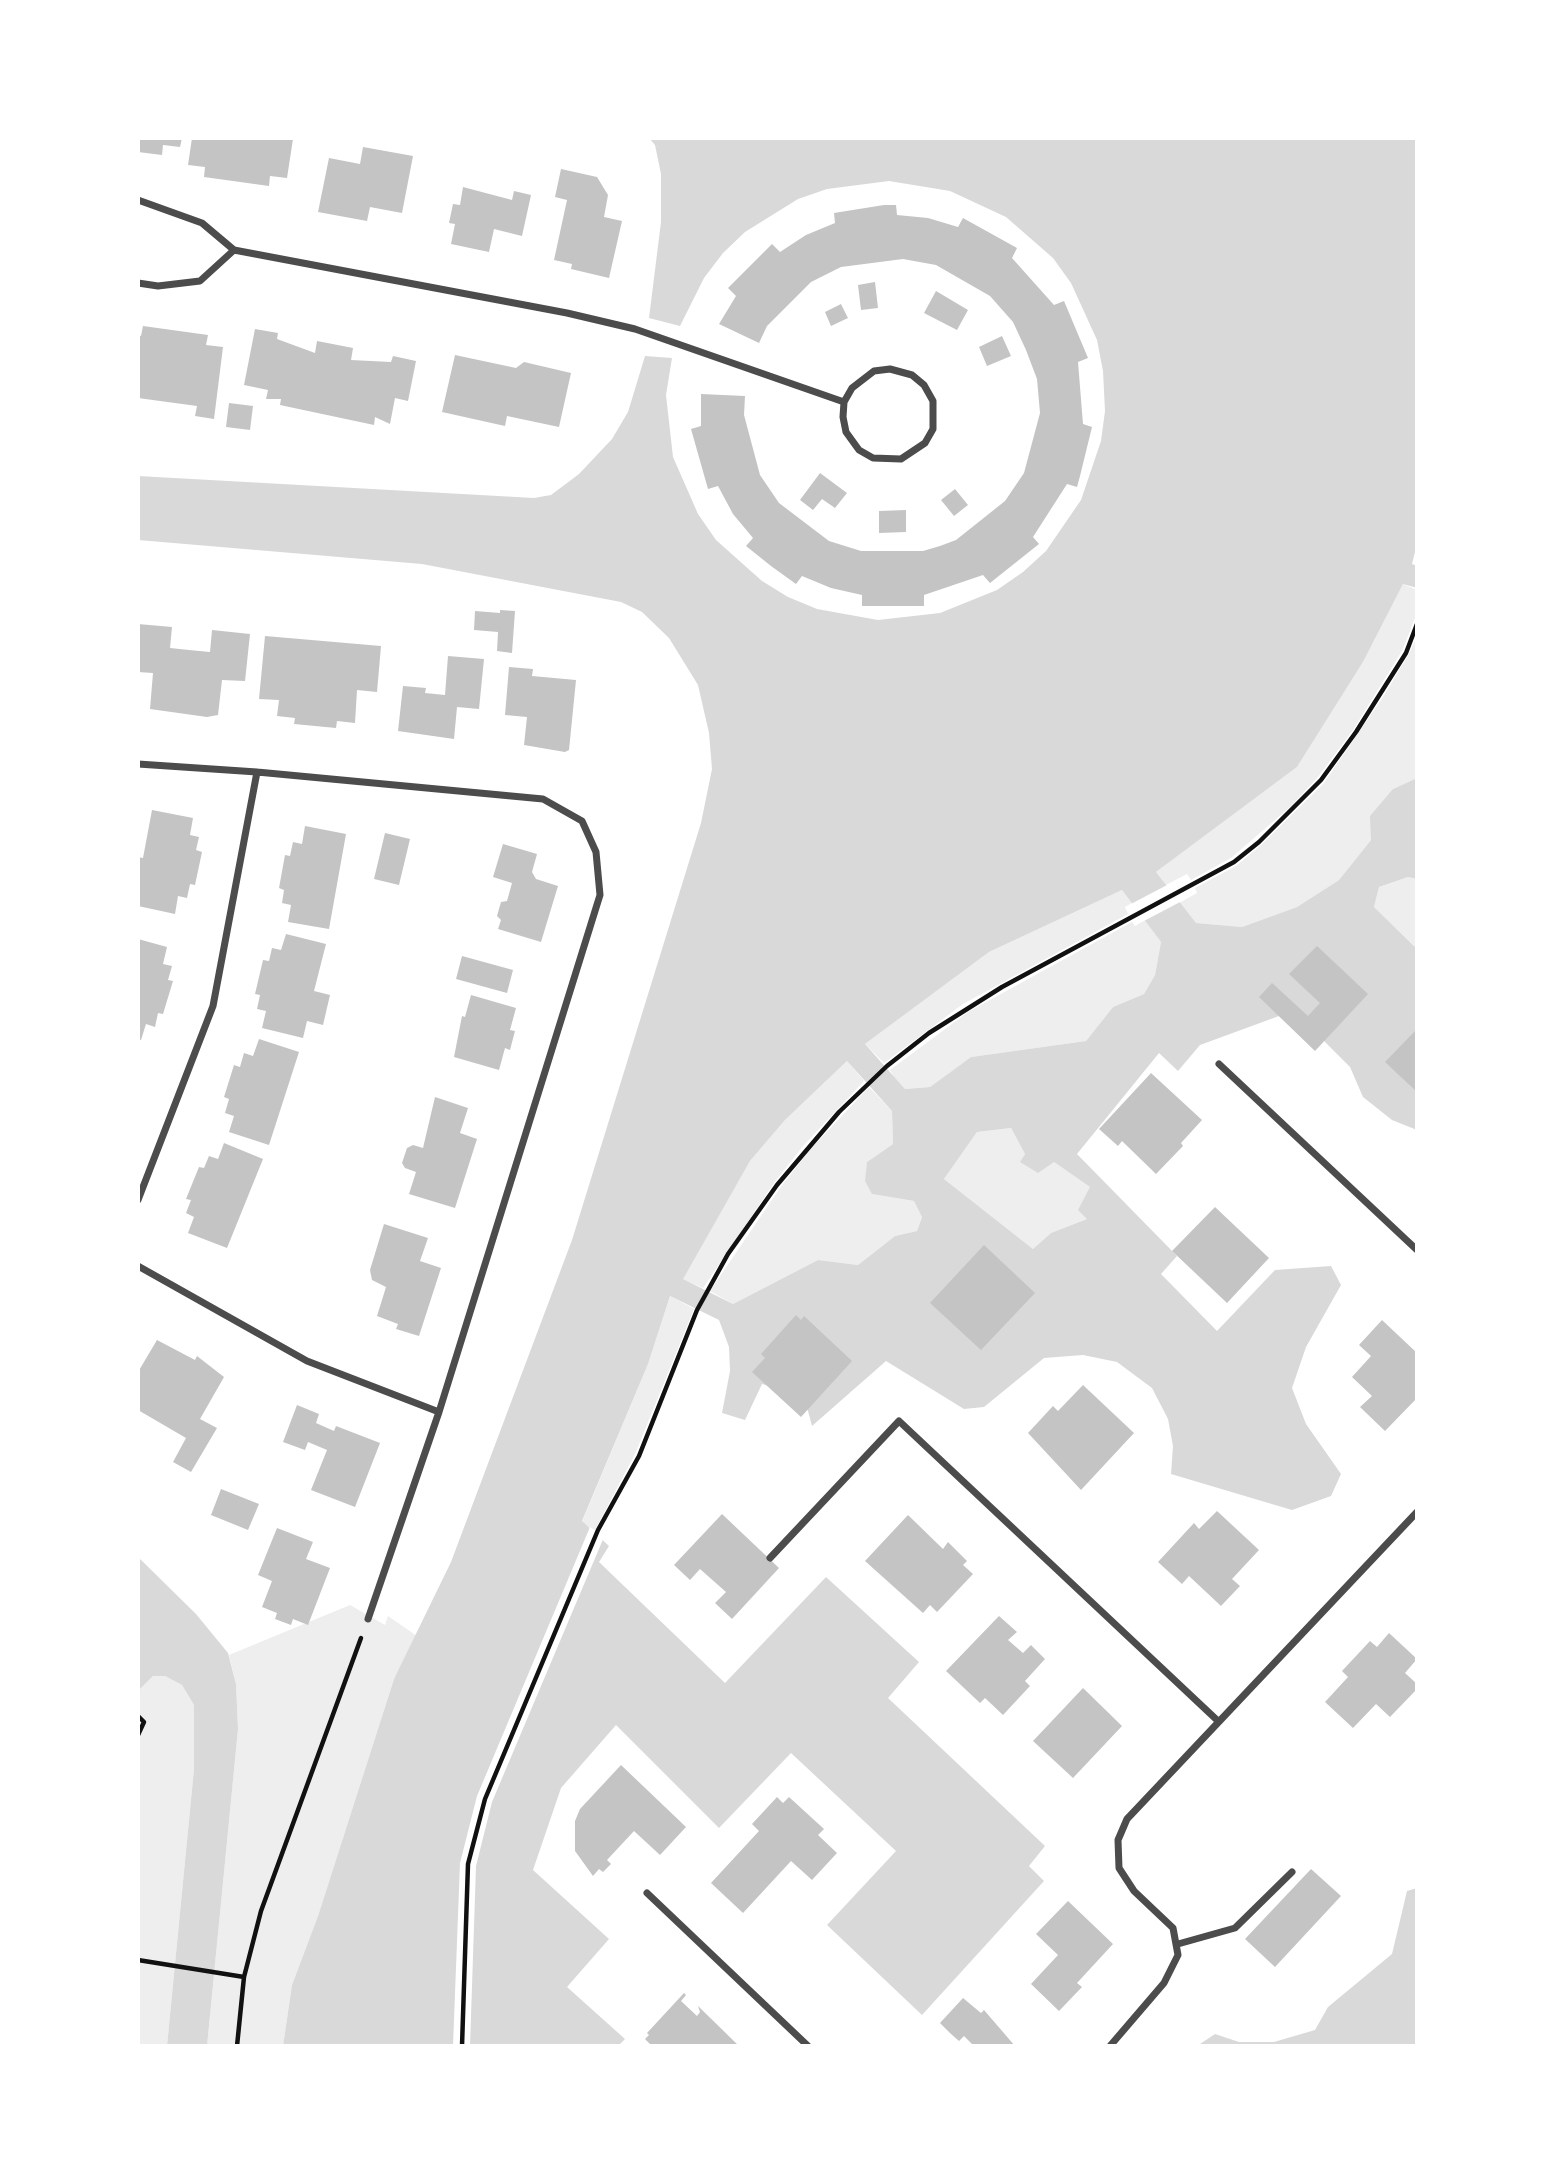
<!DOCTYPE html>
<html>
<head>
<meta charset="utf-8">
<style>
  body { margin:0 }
  #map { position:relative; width:1555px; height:2184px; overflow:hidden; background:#fff; font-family:Jost,sans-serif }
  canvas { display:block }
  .frame { position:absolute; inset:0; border:140px solid #fff; pointer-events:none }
</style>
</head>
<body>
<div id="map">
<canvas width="1555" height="2184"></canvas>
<div class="frame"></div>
</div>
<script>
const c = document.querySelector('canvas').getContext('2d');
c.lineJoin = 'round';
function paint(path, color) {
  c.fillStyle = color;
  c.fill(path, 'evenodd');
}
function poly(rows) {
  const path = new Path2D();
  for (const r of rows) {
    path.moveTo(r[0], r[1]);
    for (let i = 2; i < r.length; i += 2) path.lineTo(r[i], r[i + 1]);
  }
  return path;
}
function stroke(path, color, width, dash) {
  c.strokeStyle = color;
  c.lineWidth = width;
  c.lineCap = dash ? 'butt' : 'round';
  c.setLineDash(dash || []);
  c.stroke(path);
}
paint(poly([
  [1403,584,1417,590,1417,613,1402,651,1353,730,1318,777,1290,807,1231,858,1191,880,1187,874,1166,885,1156,872,1297,767,1363,662],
  [1417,636,1417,778,1393,789,1371,840,1339,880,1297,907,1242,927,1196,923,1179,903,1197,893,1195,888,1236,866,1261,845,1324,783,1383,697,1409,654],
  [1408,877,1417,879,1417,949,1374,907,1379,887],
  [1122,890,1132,903,1125,907,1128,914,963,1004,884,1063,865,1044,989,952],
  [1145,920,1161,942,1155,975,1144,994,1113,1007,1086,1041,971,1057,930,1087,905,1089,894,1077,890,1070,968,1012,1132,922,1135,926],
  [847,1061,864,1081,803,1146,774,1183,703,1288,682,1279,750,1161,785,1120],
  [869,1087,892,1111,893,1144,867,1162,872,1194,914,1201,922,1216,917,1231,895,1236,858,1265,818,1260,733,1304,710,1291,780,1188,809,1151],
  [1011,1128,1025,1154,1021,1161,1054,1162,1090,1187,1087,1219,1051,1233,1033,1249,944,1179,977,1132],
  [670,1296,694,1309,635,1454,595,1530,590,1528,582,1522,648,1364],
  [350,1605,385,1625,388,1616,417,1636,394,1679,318,1916,292,1985,283,2046,207,2046,238,1729,236,1684,229,1655],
  [153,1676,165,1676,182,1685,194,1705,194,1769,167,2046,138,2046,138,1691]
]), '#eee');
paint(poly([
  [649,138,1417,138,1417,544,1412,564,1417,566,1417,588,1403,584,1363,662,1297,767,1156,872,1196,923,1242,927,1297,907,1339,880,1371,840,1370,816,1393,789,1417,778,1417,879,1408,877,1379,887,1374,907,1417,949,1417,1130,1392,1120,1363,1097,1350,1067,1307,1024,1279,1016,1200,1045,1178,1071,1159,1053,1077,1154,1177,1256,1161,1274,1217,1331,1275,1270,1331,1266,1341,1285,1306,1347,1292,1388,1306,1424,1341,1474,1331,1496,1292,1510,1171,1474,1173,1446,1168,1419,1152,1388,1117,1362,1083,1355,1044,1358,984,1407,964,1409,886,1361,812,1426,804,1396,762,1384,745,1420,722,1413,730,1371,729,1347,719,1320,670,1296,648,1364,582,1521,609,1546,599,1562,725,1683,826,1577,919,1662,888,1698,1045,1846,1029,1866,1044,1881,922,2015,827,1925,896,1851,791,1753,719,1828,616,1725,561,1788,533,1870,609,1939,567,1987,625,2039,618,2046,283,2046,292,1985,318,1916,394,1679,451,1562,572,1240,701,823,712,769,709,733,698,685,669,638,642,612,621,602,422,564,138,540,138,476,534,498,551,495,579,474,612,439,628,412,645,356,672,358,666,395,673,457,698,514,716,540,762,581,788,597,817,609,878,620,940,613,997,590,1023,572,1046,551,1081,500,1101,441,1105,411,1103,371,1097,340,1071,283,1053,258,1006,217,950,191,889,181,827,189,798,199,745,232,723,253,704,278,680,326,649,318,661,222,661,174,655,145],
  [1122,890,1161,942,1155,975,1144,994,1113,1007,1086,1041,971,1057,930,1087,905,1089,865,1044,989,952],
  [847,1061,892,1111,893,1144,867,1162,865,1181,872,1194,914,1201,922,1217,917,1231,895,1236,858,1265,818,1260,733,1304,683,1279,750,1161,785,1120],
  [1011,1128,1025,1154,1020,1162,1038,1173,1054,1162,1090,1187,1078,1210,1087,1219,1051,1233,1033,1249,944,1179,977,1132],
  [138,1557,196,1614,228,1653,236,1684,238,1729,207,2046,167,2046,194,1769,194,1705,182,1685,165,1676,153,1676,138,1691],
  [1417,1888,1417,2046,1197,2046,1215,2034,1239,2042,1274,2042,1315,2030,1328,2007,1392,1954,1407,1891]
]), '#d9d9d9');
paint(poly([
  [1169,884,1182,901,1142,922,1129,905],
  [590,1527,604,1537,492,1802,476,1866,470,2046,453,2046,460,1863,477,1796]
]), '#fff');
paint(poly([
  [138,138,182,138,180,147,163,145,162,155,138,152],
  [192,138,293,139,287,178,270,176,269,186,204,177,205,167,188,165],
  [363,147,413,156,402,213,370,207,367,221,318,212,329,158,360,164],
  [561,169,597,177,608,195,604,217,622,221,609,278,571,269,572,264,554,260,567,200,555,197],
  [463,187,512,200,514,191,531,195,522,236,494,229,489,252,451,244,455,224,449,223,453,204,460,205],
  [884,205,896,205,897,215,928,218,958,227,963,218,1017,248,1012,258,1054,305,1064,301,1088,358,1078,362,1083,424,1092,427,1080,476,1077,487,1067,484,1033,537,1039,544,990,583,983,575,924,595,924,606,862,606,862,595,831,588,802,576,796,584,771,566,746,546,753,538,733,514,718,486,708,489,691,429,701,426,701,394,745,396,744,415,760,475,779,503,829,541,861,551,923,551,940,546,956,540,1005,501,1024,473,1040,413,1037,379,1026,350,1013,322,990,296,936,265,903,259,841,267,811,282,767,326,759,343,719,324,736,296,728,288,772,244,780,252,806,235,835,223,834,213],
  [875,282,878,308,861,310,858,285],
  [936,291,968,310,957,330,924,313],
  [841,304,848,318,831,326,825,312],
  [143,326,208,335,206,345,223,347,214,419,195,416,197,406,138,398,138,335,141,336],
  [255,329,278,333,277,339,315,353,317,341,353,348,351,360,391,362,393,356,416,361,408,401,395,398,390,424,375,417,374,425,280,405,281,399,266,399,268,390,244,385],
  [1002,336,1011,356,987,366,979,347],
  [455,355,516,368,524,362,571,373,559,427,507,416,505,426,442,412],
  [229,403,253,406,250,430,226,427],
  [820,473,847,493,835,508,822,499,813,510,800,500],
  [955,489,968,505,954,516,941,500],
  [906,510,906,532,879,533,879,511],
  [500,610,515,611,512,653,497,651,498,632,474,630,475,611,500,613],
  [138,624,172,627,170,648,189,650,210,652,212,630,250,634,245,681,222,680,218,715,207,717,150,709,153,673,138,672],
  [265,636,381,646,377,692,357,690,355,723,337,721,336,728,294,724,295,718,277,716,279,700,259,699],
  [448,656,484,659,479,709,457,707,454,739,398,731,403,686,426,688,425,693,445,695],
  [509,667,533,669,532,676,576,680,569,750,565,752,524,745,527,717,505,715],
  [152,810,193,818,190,835,199,837,196,850,202,852,195,885,190,884,187,898,178,896,175,914,138,906,138,857,143,858],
  [305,826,346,834,329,929,288,922,291,905,282,903,284,890,279,888,285,855,290,856,293,842,302,844],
  [385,833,410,839,399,885,374,879],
  [503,844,537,854,532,872,536,879,558,886,541,942,498,929,501,920,497,916,501,902,507,901,512,883,493,877],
  [286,934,326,944,314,991,330,995,323,1025,307,1021,303,1038,262,1028,266,1011,257,1009,260,995,255,994,263,960,269,961,272,948,281,950],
  [138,939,167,947,163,964,172,966,168,980,173,981,163,1014,158,1013,155,1027,146,1024,141,1040,138,1039],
  [1317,946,1368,994,1315,1051,1259,997,1272,983,1308,1016,1320,1003,1289,974],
  [462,956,513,970,507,993,456,979],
  [471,995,516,1008,510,1030,515,1031,510,1050,505,1048,499,1070,454,1057,462,1016,465,1017],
  [1417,1029,1417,1092,1385,1062],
  [259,1039,299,1052,269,1145,229,1132,234,1116,225,1113,229,1099,224,1097,234,1065,240,1067,244,1053,253,1056],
  [1151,1073,1202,1120,1181,1143,1183,1146,1156,1174,1122,1141,1118,1146,1099,1129],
  [435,1097,468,1108,460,1133,477,1139,455,1208,409,1194,416,1172,405,1168,402,1163,407,1148,413,1145,423,1148],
  [224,1143,263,1159,227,1248,188,1233,194,1217,186,1213,191,1200,186,1199,199,1167,204,1168,209,1156,218,1159],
  [1215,1207,1269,1258,1227,1303,1172,1251],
  [384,1224,428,1238,420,1261,441,1268,419,1336,396,1329,398,1324,377,1316,386,1287,372,1280,370,1270],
  [984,1245,1035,1293,981,1350,930,1303],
  [796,1315,801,1320,804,1316,852,1361,801,1417,752,1372,765,1358,761,1354],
  [1382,1320,1417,1353,1417,1398,1385,1431,1360,1407,1372,1396,1352,1377,1371,1356,1359,1345],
  [157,1340,195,1360,197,1356,224,1377,200,1419,217,1428,191,1472,173,1462,186,1438,138,1410,138,1372],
  [1083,1385,1134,1433,1081,1490,1028,1433,1053,1406,1058,1411],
  [297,1405,319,1414,316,1423,334,1431,336,1426,380,1443,355,1507,311,1490,327,1450,308,1442,305,1450,283,1442],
  [221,1489,259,1504,248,1530,211,1515],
  [1217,1511,1259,1550,1232,1579,1240,1586,1221,1606,1189,1576,1182,1584,1158,1562,1194,1523,1199,1529],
  [722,1514,779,1568,732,1619,715,1603,726,1592,700,1569,690,1580,674,1565],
  [908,1515,943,1549,948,1542,967,1561,963,1565,973,1574,937,1612,930,1605,923,1613,865,1561],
  [277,1528,313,1542,306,1559,330,1568,308,1625,293,1619,291,1625,275,1619,277,1613,262,1607,272,1581,258,1575],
  [999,1616,1017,1632,1008,1640,1023,1653,1031,1645,1045,1659,1025,1681,1030,1686,1003,1715,985,1698,980,1703,946,1671],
  [1389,1633,1417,1659,1405,1673,1417,1684,1417,1689,1390,1717,1376,1704,1353,1728,1325,1702,1348,1677,1342,1671,1370,1641,1377,1647],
  [1083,1688,1122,1726,1073,1778,1033,1741],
  [621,1765,686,1827,660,1855,634,1831,607,1860,611,1864,603,1872,599,1869,593,1876,575,1851,575,1821,580,1809],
  [777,1797,783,1803,789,1797,824,1829,818,1835,837,1853,812,1880,791,1861,743,1913,711,1883,759,1831,752,1824],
  [1311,1869,1341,1896,1275,1967,1245,1939],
  [1068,1901,1113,1944,1077,1983,1082,1987,1059,2011,1031,1984,1058,1955,1036,1934],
  [684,1993,686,1995,681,2001,697,2016,700,2012,698,2006,739,2046,652,2046,645,2039,649,2035,647,2033],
  [963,1998,981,2013,984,2010,1015,2046,974,2046,964,2036,959,2041,950,2033,940,2023]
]), '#c4c4c4');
stroke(poly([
  [138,1716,144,1722,138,1735],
  [138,1960,244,1977,237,2046],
  [244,1977,261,1911,361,1638],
  [462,2046,468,1864,485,1799,598,1530,639,1456,697,1310,728,1254,777,1185,839,1112,887,1066,929,1033,1002,987,1234,862,1259,842,1321,780,1356,732,1406,653,1417,624]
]), '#111', 4.5);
stroke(poly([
  [138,200,202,223,234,250,567,313,635,329,844,402,843,417,846,432,859,450,873,458,901,459,925,443,933,429,933,401,924,385,912,375,890,369,874,371,852,388,844,402],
  [138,283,158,286,200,281,234,250],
  [138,764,257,772,543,799,582,821,596,852,600,895,439,1412,307,1361,138,1266],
  [1219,1064,1417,1250],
  [138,1200,213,1006,257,772],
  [770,1558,899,1421,1218,1721],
  [368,1619,439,1412],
  [647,1893,808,2046],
  [1178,1944,1235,1928,1292,1872],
  [1110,2046,1164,1983,1178,1955,1173,1928,1134,1891,1119,1868,1118,1840,1127,1819,1417,1512]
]), '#4c4c4c', 7);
</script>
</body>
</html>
